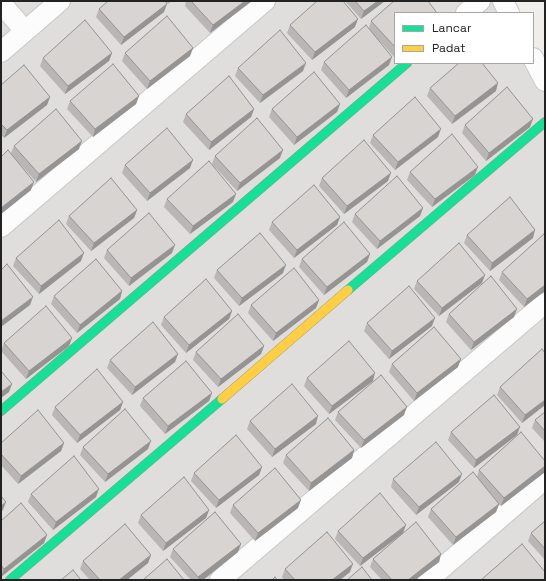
<!DOCTYPE html>
<html>
<head>
<meta charset="utf-8">
<style>
  body { margin:0 }
  #map { position:relative; width:546px; height:581px; overflow:hidden; background:#f0eeeb; font-family:"Space Grotesk",sans-serif }
  canvas { display:block }
  .frame { position:absolute; inset:0; border:2px solid #222; pointer-events:none }
  .legend { position:absolute; left:394px; top:12px; width:140px; height:52px; box-sizing:border-box; background:#fff; border:1px solid #a7a7a7; margin:0; padding:5px 7px; list-style:none; font-size:12px; color:#222 }
  .legend li { display:flex; align-items:center; gap:8px; height:20px }
  .legend b { width:20px; border:1px solid #a7a7a7 }
</style>
</head>
<body>
<div id="map">
<canvas width="546" height="581"></canvas>
<div class="frame"></div>
<ul class="legend">
<li><b style="height:5px;background:#16e098"></b>Lancar</li>
<li><b style="height:5px;background:#ffcf43"></b>Padat</li>
</ul>
</div>
<script>
const c = document.querySelector('canvas').getContext('2d');
c.lineJoin = 'round';
function paint(path, color) {
  c.fillStyle = color;
  c.fill(path, 'evenodd');
}
function poly(rows) {
  const path = new Path2D();
  for (const r of rows) {
    path.moveTo(r[0], r[1]);
    for (let i = 2; i < r.length; i += 2) path.lineTo(r[i], r[i + 1]);
  }
  return path;
}
function stroke(path, color, width, dash) {
  c.strokeStyle = color;
  c.lineWidth = width;
  c.lineCap = dash ? 'butt' : 'round';
  c.setLineDash(dash || []);
  c.stroke(path);
}
paint(poly([
  [1,1,507,1,513,13,395,13,395,63,533,63,545,73,545,580,1,580]
]), '#dfdedc');
const street = poly([
  [503,1,509,13],
  [1,3,25,31],
  [466,13,480,1],
  [1,52,60,1],
  [533,58,545,81],
  [1,227,265,1],
  [220,580,545,303],
  [428,580,545,479]
]);
const fast = poly([
  [348,290,545,122],
  [1,411,407,63],
  [10,580,222,399]
]);
const slow = poly([
  [222,399,348,290]
]);
stroke(street, '#c9c8c7', 22);
stroke(fast, '#999a82', 10);
stroke(slow, '#999a82', 10);
stroke(street, '#fdfcfc', 20);
stroke(fast, '#16e098', 9);
stroke(slow, '#ffcf43', 9);
paint(poly([
  [165,1,172,1,168,4],
  [186,1,252,1,210,33,185,6],
  [345,1,385,1,361,19],
  [99,9,164,12,121,45,96,17],
  [395,13,395,56,394,57,378,39,389,65,346,98,321,70,324,62,369,28,371,21],
  [290,25,355,27,312,60,287,33],
  [193,48,190,56,147,89,122,61,125,53],
  [112,53,109,61,65,94,40,66,43,58],
  [238,68,303,71,260,103,235,76],
  [1,85,50,97,47,105,4,138,1,135],
  [430,88,496,91,452,124,427,96],
  [139,96,136,104,93,137,67,109,70,101],
  [340,104,337,112,294,145,269,117,272,109],
  [254,109,251,117,209,150,183,122,186,114],
  [465,125,530,127,486,161,462,133],
  [373,135,438,137,395,170,370,143],
  [14,146,79,149,36,182,20,164,31,190,1,214,1,157,11,153],
  [215,156,280,158,237,191,212,164],
  [125,165,190,168,147,201,122,173],
  [410,172,475,175,432,207,407,180],
  [322,178,388,181,344,214,319,186],
  [167,199,233,202,190,234,164,207],
  [423,208,420,216,377,249,352,222,355,214],
  [137,210,134,218,91,251,66,224,69,216],
  [340,217,337,225,294,258,269,230,272,222],
  [467,235,533,238,490,271,464,243],
  [107,250,172,253,129,286,104,258],
  [370,254,367,262,324,295,299,267,302,259],
  [16,258,81,261,39,294,13,266],
  [217,270,283,273,239,306,214,278],
  [502,272,545,291,524,307,499,280],
  [417,281,482,283,439,316,414,289],
  [122,291,120,299,77,333,51,304,54,296],
  [319,300,316,308,273,341,248,313,251,305],
  [232,311,229,319,186,353,161,325,164,317],
  [449,314,514,317,471,350,446,322],
  [367,323,432,326,389,359,364,331],
  [4,343,69,346,26,379,1,351],
  [264,346,261,354,218,387,193,360,196,352],
  [178,354,175,362,132,395,107,368,110,360],
  [392,364,458,367,414,401,389,372],
  [307,378,373,381,329,414,304,386],
  [500,387,545,405,522,423,497,395],
  [212,393,209,401,165,434,140,406,143,398],
  [123,402,120,410,77,443,52,415,55,407],
  [338,412,404,415,361,448,335,420],
  [545,412,545,442,532,428,535,420],
  [250,421,316,424,272,457,247,429],
  [451,432,517,435,474,468,448,440],
  [1,443,64,443,61,451,18,484,1,465],
  [83,447,148,449,105,482,80,455],
  [354,450,352,458,309,491,283,463,286,455],
  [545,461,545,472,501,506,487,489,499,504,496,512,453,545,428,517,431,509,477,477,479,470],
  [262,467,259,475,216,508,191,481,194,473],
  [393,479,459,482,416,515,391,487],
  [31,494,96,497,53,530,28,502],
  [233,505,298,508,255,541,230,513],
  [209,510,206,518,163,551,138,523,141,515],
  [1,521,47,535,44,543,1,576],
  [545,521,545,560,528,541,531,533],
  [338,531,403,533,441,554,439,562,415,580,382,580,370,567,373,559,401,535,360,566,335,539],
  [173,549,238,552,203,580,191,580,170,557],
  [151,555,148,563,127,580,90,580,80,569,83,561],
  [285,569,350,572,340,580,284,580,282,577]
]), '#b9b6b5');
paint(poly([
  [245,1,252,1,210,33,213,25],
  [378,1,385,1,361,19,364,11],
  [167,4,164,12,121,45,124,37],
  [358,19,355,27,312,60,315,52],
  [193,48,190,56,147,89,150,81],
  [112,53,109,61,65,94,68,86],
  [392,57,389,65,346,98,349,90],
  [306,63,303,71,260,103,263,95],
  [498,83,496,91,452,124,455,116],
  [139,96,136,104,93,137,95,129],
  [50,97,47,105,4,138,7,130],
  [340,104,337,112,294,145,297,137],
  [254,109,251,117,209,150,211,142],
  [533,119,530,127,486,161,489,153],
  [441,129,438,137,395,170,398,162],
  [82,141,79,149,36,182,39,174],
  [283,150,280,158,237,191,240,183],
  [193,160,190,168,147,201,150,193],
  [478,167,475,175,432,207,435,199],
  [391,173,388,181,344,214,347,206],
  [34,182,31,190,1,214,1,208],
  [236,194,233,202,190,234,193,226],
  [423,208,420,216,377,249,380,241],
  [137,210,134,218,91,251,94,243],
  [340,217,337,225,294,258,297,250],
  [535,230,533,238,490,271,492,263],
  [175,245,172,253,129,286,131,278],
  [84,253,81,261,39,294,41,286],
  [370,254,367,262,324,295,327,287],
  [286,265,283,273,239,306,242,298],
  [485,275,482,283,439,316,442,308],
  [545,285,545,291,524,307,527,299],
  [122,291,120,299,77,333,80,325],
  [33,297,30,305,1,327,1,321],
  [319,300,316,308,273,341,276,333],
  [517,309,514,317,471,350,474,342],
  [232,311,229,319,186,353,189,345],
  [435,318,432,326,389,359,392,351],
  [72,338,69,346,26,379,29,371],
  [264,346,261,354,218,387,221,379],
  [178,354,175,362,132,395,135,387],
  [461,359,458,367,414,401,417,393],
  [375,373,373,381,329,414,332,406],
  [12,384,9,392,1,398,1,392],
  [212,393,209,401,165,434,168,426],
  [545,400,545,405,522,423,525,415],
  [123,402,120,410,77,443,80,435],
  [407,407,404,415,361,448,364,440],
  [318,416,316,424,272,457,275,449],
  [520,427,517,435,474,468,476,460],
  [151,441,148,449,105,482,108,474],
  [64,443,61,451,18,484,21,476],
  [354,450,352,458,309,491,311,483],
  [545,466,545,472,501,506,504,498],
  [262,467,259,475,216,508,219,500],
  [462,474,459,482,416,515,419,507],
  [99,489,96,497,53,530,56,522],
  [301,500,298,508,255,541,258,533],
  [6,502,3,510,1,512,1,506],
  [499,504,496,512,453,545,456,537],
  [209,510,206,518,163,551,166,543],
  [406,525,403,533,360,566,363,558],
  [47,535,44,543,1,577,4,569],
  [241,544,238,552,203,580,198,580,198,577],
  [441,554,439,562,415,580,408,580],
  [151,555,148,563,127,580,119,580],
  [353,564,350,572,340,580,332,580]
]), '#969493');
const building = poly([
  [108,1,165,1,167,4,124,37,99,9,108,1],
  [191,1,245,1,213,25,191,1],
  [317,1,343,1,358,19,315,52,290,25,317,1],
  [355,1,378,1,364,11,355,1],
  [394,1,428,1,437,13,395,13,395,47,371,21,394,1],
  [167,16,193,48,150,81,125,53,167,16],
  [85,20,112,53,68,86,43,58,85,20],
  [366,25,392,57,349,90,324,62,366,25],
  [280,30,306,63,263,95,238,68,280,30],
  [459,63,482,63,498,83,455,116,430,88,459,63],
  [113,64,139,96,95,129,70,101,113,64],
  [24,65,50,97,7,130,1,124,1,85,24,65],
  [314,72,340,104,297,137,272,109,314,72],
  [229,76,254,109,211,142,186,114,229,76],
  [507,87,533,119,489,153,465,125,507,87],
  [415,97,441,129,398,162,373,135,415,97],
  [56,109,82,141,39,174,14,146,56,109],
  [257,118,283,150,240,183,215,156,257,118],
  [167,128,193,160,150,193,125,165,167,128],
  [452,134,478,167,435,199,410,172,452,134],
  [364,140,391,173,347,206,322,178,364,140],
  [8,150,34,182,1,208,1,157,8,150],
  [209,161,236,194,193,226,167,199,209,161],
  [397,176,423,208,380,241,355,214,397,176],
  [111,178,137,210,94,243,69,216,111,178],
  [314,185,340,217,297,250,272,222,314,185],
  [510,197,535,230,492,263,467,235,510,197],
  [149,213,175,245,131,278,107,250,149,213],
  [59,220,84,253,41,286,16,258,59,220],
  [344,222,370,254,327,287,302,259,344,222],
  [260,233,286,265,242,298,217,270,260,233],
  [544,234,545,236,545,285,527,299,502,272,544,234],
  [459,243,485,275,442,308,417,281,459,243],
  [96,259,122,291,80,325,54,296,96,259],
  [7,264,33,297,1,321,1,270,7,264],
  [294,268,319,300,276,333,251,305,294,268],
  [491,276,517,309,474,342,449,314,491,276],
  [206,279,232,311,189,345,164,317,206,279],
  [409,286,435,318,392,351,367,323,409,286],
  [46,306,72,338,29,371,4,343,46,306],
  [238,314,264,346,221,379,196,352,238,314],
  [153,322,178,354,135,387,110,360,153,322],
  [434,327,461,359,417,393,392,364,434,327],
  [349,341,375,373,332,406,307,378,349,341],
  [542,349,545,353,545,400,525,415,500,387,542,349],
  [186,361,212,393,168,426,143,398,186,361],
  [97,369,123,402,80,435,55,407,97,369],
  [1,371,12,384,1,392,1,371],
  [381,375,407,407,364,440,338,412,381,375],
  [292,384,318,416,275,449,250,421,292,384],
  [494,395,520,427,476,460,451,432,494,395],
  [125,409,151,441,108,474,83,447,125,409],
  [38,410,64,443,21,476,1,454,1,443,38,410],
  [545,412,545,431,535,420,545,412],
  [328,418,354,450,311,483,286,455,328,418],
  [521,432,545,461,545,466,504,498,479,470,521,432],
  [236,435,262,467,219,500,194,473,236,435],
  [436,442,462,474,419,507,393,479,436,442],
  [74,456,99,489,56,522,31,494,74,456],
  [275,468,301,500,258,533,233,505,275,468],
  [473,472,499,504,456,537,431,509,473,472],
  [184,477,209,510,166,543,141,515,184,477],
  [380,493,406,525,363,558,338,531,380,493],
  [1,496,6,502,1,506,1,496],
  [21,503,47,535,4,569,1,565,1,521,21,503],
  [215,512,241,544,198,577,173,549,215,512],
  [545,521,545,549,531,533,545,521],
  [416,522,441,554,408,580,392,580,373,559,416,522],
  [125,524,151,555,119,580,100,580,83,561,125,524],
  [327,532,353,564,332,580,295,580,285,569,327,532],
  [522,544,545,572,545,578,543,580,481,580,522,544],
  [167,559,184,580,143,580,167,559],
  [362,567,372,580,347,580,362,567],
  [73,570,81,580,61,580,73,570],
  [275,577,277,580,272,580,275,577]
]);
paint(building, '#d7d4d2');
stroke(building, '#969493', 1);
</script>
</body>
</html>
